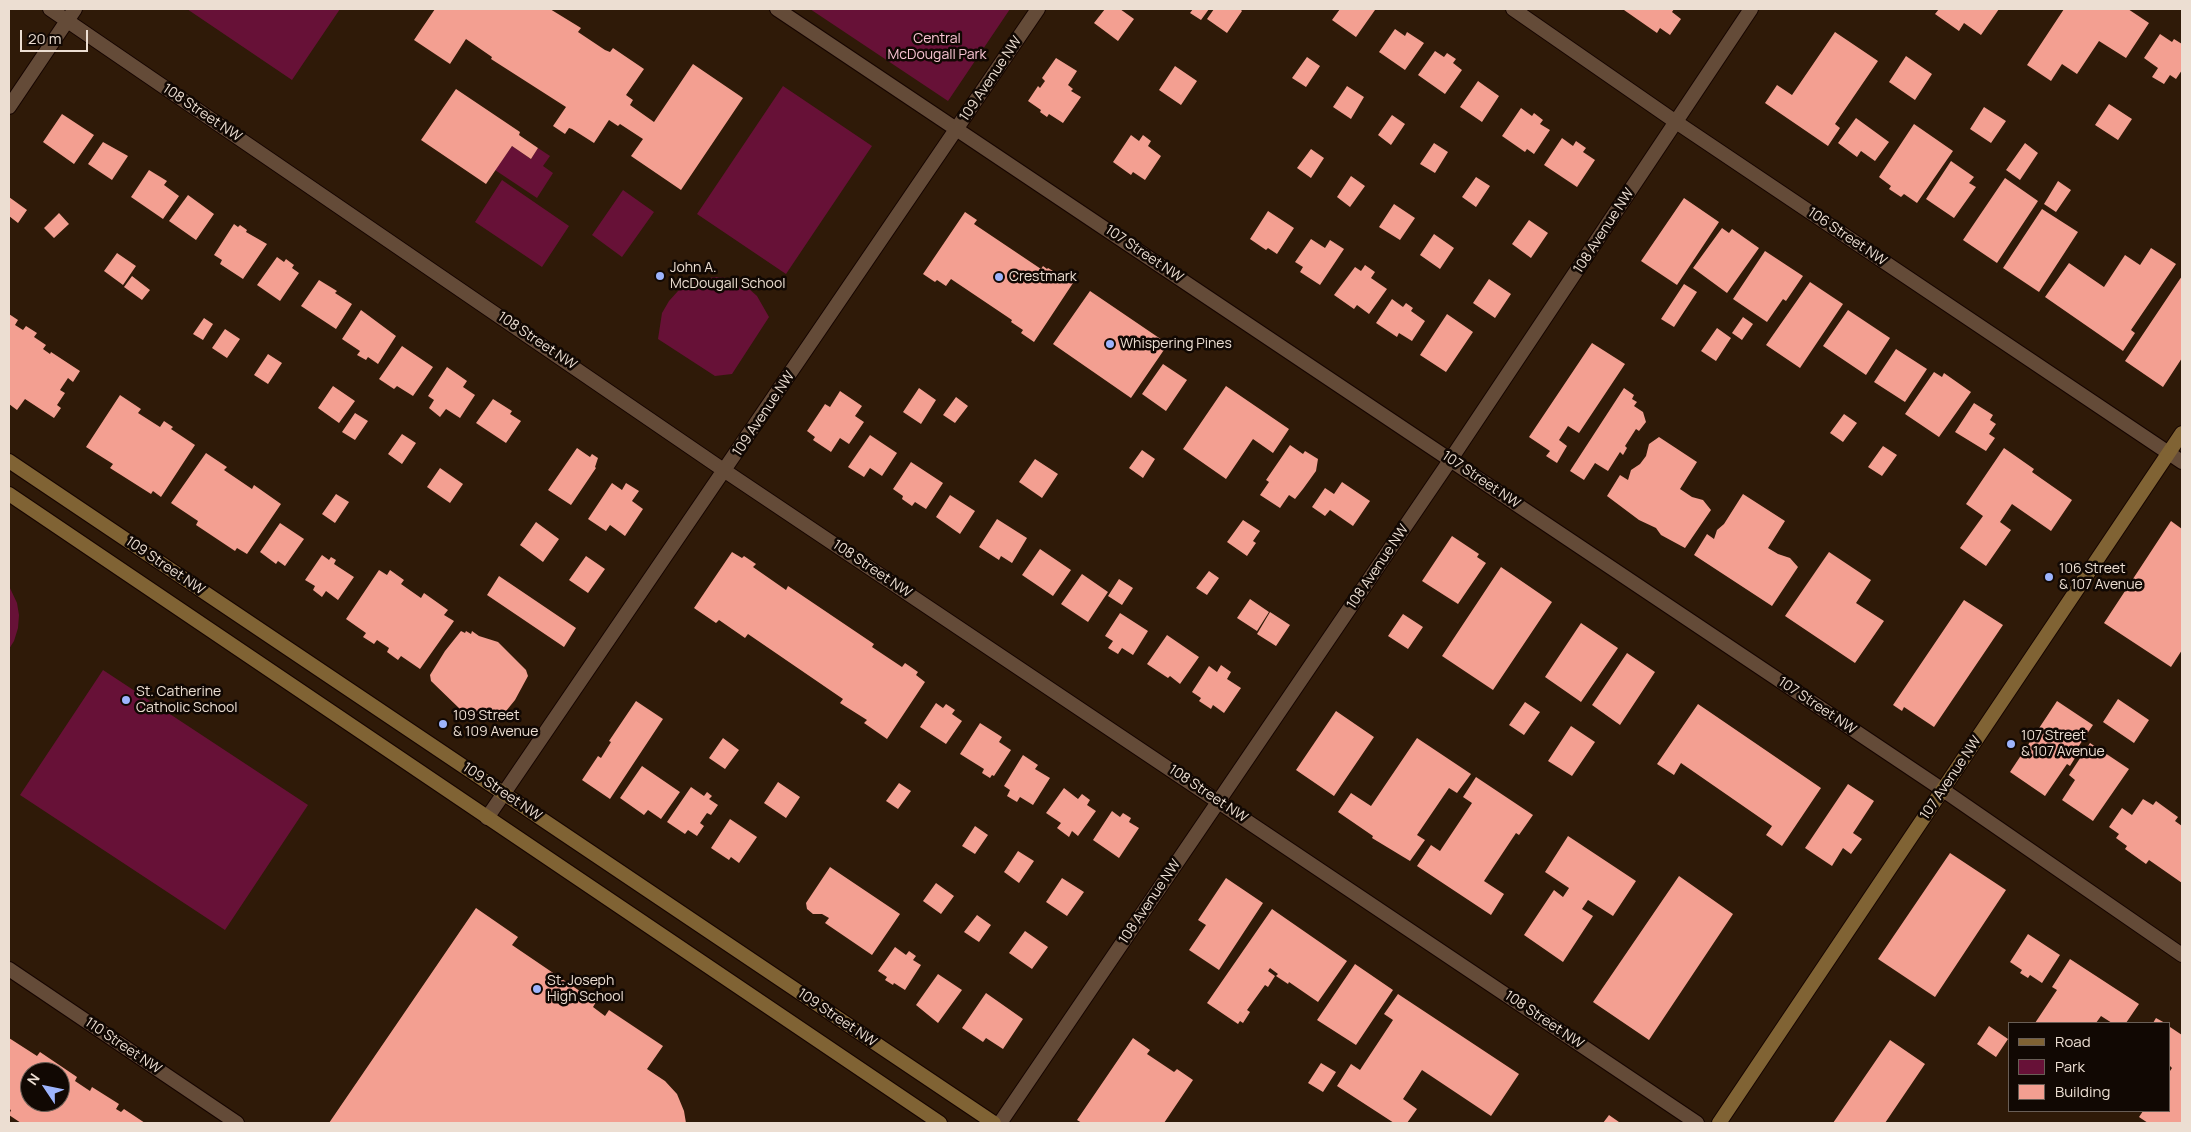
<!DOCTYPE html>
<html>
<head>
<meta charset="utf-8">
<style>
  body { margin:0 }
  #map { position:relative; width:2191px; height:1132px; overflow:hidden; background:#2f1a08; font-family:Manrope,sans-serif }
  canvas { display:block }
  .frame { position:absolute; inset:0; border:10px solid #ecded2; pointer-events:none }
  .legend { position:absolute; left:2008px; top:1022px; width:162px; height:90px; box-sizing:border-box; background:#110803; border:1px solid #695e56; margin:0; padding:6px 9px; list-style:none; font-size:15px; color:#ecded2 }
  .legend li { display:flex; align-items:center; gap:10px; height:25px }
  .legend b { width:25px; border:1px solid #695e56 }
  .north { position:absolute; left:20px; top:1062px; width:50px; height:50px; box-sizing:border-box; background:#110803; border:1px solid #695e56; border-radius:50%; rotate:304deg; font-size:14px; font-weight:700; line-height:20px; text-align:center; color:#ecded2 }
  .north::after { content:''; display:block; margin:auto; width:18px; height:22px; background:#9db4fd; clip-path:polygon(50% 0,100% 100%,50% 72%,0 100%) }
  .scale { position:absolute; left:20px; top:30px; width:68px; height:22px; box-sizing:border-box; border:2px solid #ecded2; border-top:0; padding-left:6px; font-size:15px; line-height:18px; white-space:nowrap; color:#ecded2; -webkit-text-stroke:4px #110803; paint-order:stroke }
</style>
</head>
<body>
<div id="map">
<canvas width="2191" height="1132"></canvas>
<div class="frame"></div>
<ul class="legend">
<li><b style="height:6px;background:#806334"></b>Road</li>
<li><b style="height:14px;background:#671137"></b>Park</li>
<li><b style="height:14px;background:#f39f91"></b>Building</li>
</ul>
<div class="north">N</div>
<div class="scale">20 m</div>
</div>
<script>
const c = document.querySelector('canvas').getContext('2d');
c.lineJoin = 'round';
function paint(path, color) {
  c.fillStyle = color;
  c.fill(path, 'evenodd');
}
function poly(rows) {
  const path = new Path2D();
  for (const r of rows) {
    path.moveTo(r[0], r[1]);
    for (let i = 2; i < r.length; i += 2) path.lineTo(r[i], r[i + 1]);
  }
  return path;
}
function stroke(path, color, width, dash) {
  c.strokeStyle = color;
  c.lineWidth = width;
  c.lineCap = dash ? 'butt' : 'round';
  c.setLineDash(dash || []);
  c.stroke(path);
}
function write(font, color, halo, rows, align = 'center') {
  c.font = font + ' Manrope,sans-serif';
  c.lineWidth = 5;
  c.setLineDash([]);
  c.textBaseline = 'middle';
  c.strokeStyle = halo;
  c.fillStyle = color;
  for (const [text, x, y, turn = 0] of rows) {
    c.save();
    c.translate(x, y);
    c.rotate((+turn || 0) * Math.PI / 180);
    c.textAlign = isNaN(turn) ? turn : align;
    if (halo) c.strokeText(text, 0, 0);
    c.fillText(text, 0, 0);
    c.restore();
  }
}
paint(poly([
  [187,9,340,9,292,80],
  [810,9,1010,9,948,101],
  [783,86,872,146,786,274,697,214],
  [512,146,531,159,538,148,550,156,543,166,553,173,537,198,495,170],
  [502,180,569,226,542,267,475,222],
  [623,190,654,212,622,257,592,235],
  [714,277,726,278,748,288,757,296,769,317,732,374,715,376,658,339,662,313,669,301,678,291,689,283],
  [9,586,17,603,19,615,18,628,14,641,9,649],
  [103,670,308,805,225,930,20,795]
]), '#671137');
paint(poly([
  [435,9,550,9,581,28,578,32,605,50,610,52,613,48,644,69,626,95,633,100,630,105,654,122,693,64,743,98,681,190,631,156,643,139,620,124,618,126,609,120,594,143,572,129,569,128,565,134,553,126,566,107,491,59,492,57,466,39,450,64,414,40],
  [1105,9,1120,9,1134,19,1118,41,1094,23],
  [1193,9,1209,9,1201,20,1190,13],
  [1214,9,1240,9,1242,11,1227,33,1207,19],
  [1340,9,1373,9,1375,10,1356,37,1332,20],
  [1626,9,1674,9,1672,12,1681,19,1670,35,1660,28,1657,33,1624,10],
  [1939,9,1999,9,1981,35,1964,23,1959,31,1935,14],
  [2064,9,2128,9,2149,23,2126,58,2099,41,2077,74,2062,64,2051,81,2027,65],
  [1395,29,1405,36,1407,32,1424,43,1405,70,1379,52],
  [1835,32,1878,61,1835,124,1840,128,1828,146,1765,103,1777,85,1792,95],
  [2160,34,2172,42,2174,39,2182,44,2182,70,2176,79,2170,75,2164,84,2152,77,2158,68,2144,58],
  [1435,51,1444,57,1447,53,1456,59,1453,63,1462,70,1445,94,1418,75],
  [1906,56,1932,74,1915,100,1889,82],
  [1307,57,1320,66,1306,87,1292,78],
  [1056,58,1077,71,1068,85,1073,89,1071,91,1081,97,1063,123,1049,114,1047,117,1040,112,1041,110,1028,101,1038,86,1040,88,1045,81,1042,78],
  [1175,66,1197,81,1181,105,1159,90],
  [1478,81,1499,96,1482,122,1460,107],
  [1347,86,1364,97,1351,119,1333,107],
  [456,89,520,132,519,135,538,148,531,159,512,146,486,184,421,140],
  [2109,104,2132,119,2118,140,2095,125],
  [1984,107,2006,121,1991,143,1970,129],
  [1521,108,1532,116,1534,113,1543,120,1540,124,1550,130,1534,154,1527,149,1525,152,1502,136],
  [62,114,94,135,74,164,43,142],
  [1392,115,1405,124,1391,145,1378,135],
  [1856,118,1889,142,1875,161,1861,151,1857,157,1838,143],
  [1914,124,1953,151,1917,203,1904,194,1901,197,1889,189,1891,186,1879,177],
  [1131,135,1139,141,1143,135,1151,141,1148,146,1161,156,1145,180,1133,172,1131,175,1113,162],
  [1562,138,1573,146,1576,141,1586,148,1583,152,1595,160,1577,187,1544,165],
  [103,142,128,156,112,180,88,164],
  [1434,143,1448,152,1435,173,1420,164],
  [2025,143,2038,153,2020,180,2006,170],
  [1311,149,1324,158,1311,178,1297,168],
  [1951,161,1974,177,1969,183,1976,187,1954,218,1926,199],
  [149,170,167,181,164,185,179,196,163,219,131,197],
  [1351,176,1365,186,1350,207,1337,197],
  [1476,177,1490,186,1476,207,1462,197],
  [2005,178,2038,201,1997,263,1963,240],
  [2058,181,2071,190,2056,212,2044,204],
  [188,195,214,214,196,240,169,221],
  [9,197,27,210,18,223,9,216],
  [1684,198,1719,222,1677,285,1641,261],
  [1394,204,1415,218,1400,240,1379,227],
  [2042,209,2078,232,2039,292,2003,268],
  [1268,211,1294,228,1277,254,1268,248,1266,250,1250,239],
  [965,212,977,220,974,224,1041,269,1043,266,1047,269,1048,268,1060,275,1062,271,1075,280,1034,342,1021,333,1023,330,1011,322,1012,320,951,279,946,286,937,280,935,282,923,274],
  [59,213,69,224,54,238,44,228],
  [1529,220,1548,233,1531,258,1512,244],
  [234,224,238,227,240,225,247,230,246,232,267,244,243,279,220,264,222,260,214,255],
  [1722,228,1729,233,1732,229,1759,248,1727,293,1693,268],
  [1434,234,1454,248,1440,269,1420,255],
  [1311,239,1325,248,1330,240,1344,249,1320,285,1300,272,1303,267,1295,262],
  [2151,248,2176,264,2131,330,2135,333,2123,351,2045,297,2069,263,2104,287,2125,255,2140,265],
  [1765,251,1803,276,1786,301,1783,299,1767,322,1733,299],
  [117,253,136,266,123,285,104,271],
  [277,257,284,262,286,259,294,265,292,268,299,273,280,301,257,285],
  [1365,265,1375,272,1371,278,1387,289,1369,314,1357,305,1354,309,1334,295,1355,267,1361,271],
  [132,276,150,290,142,300,124,287],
  [2182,276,2182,358,2163,387,2125,361],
  [1489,279,1511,294,1495,318,1473,303],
  [319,280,337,291,335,293,352,304,336,329,301,306],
  [1810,282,1843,304,1800,368,1766,345],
  [1684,284,1697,292,1674,327,1661,319],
  [1090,291,1168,344,1131,398,1053,344],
  [1392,299,1403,307,1406,303,1413,308,1411,311,1425,321,1412,341,1399,333,1397,337,1376,323],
  [361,310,396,336,378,364,368,357,366,360,357,355,360,351,342,339],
  [1848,310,1890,338,1866,375,1823,346],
  [9,314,18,320,15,325,23,330,26,326,37,333,34,337,46,345,43,349,50,354,51,352,80,371,73,382,68,378,60,390,65,393,57,405,61,408,54,418,25,399,17,410,9,404],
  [1447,314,1473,332,1446,372,1420,355],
  [1743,317,1753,324,1742,340,1732,333],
  [204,318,213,324,203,340,193,334],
  [1717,328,1731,338,1716,361,1701,351],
  [225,329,240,339,227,358,212,348],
  [1592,343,1625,364,1579,433,1568,426,1559,440,1567,446,1557,463,1546,456,1550,451,1529,437],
  [402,346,433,367,413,396,397,386,394,389,379,379],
  [1896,349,1927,369,1905,402,1874,382],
  [268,354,282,363,268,384,254,375],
  [1163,364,1187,380,1166,411,1142,394],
  [447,367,467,381,463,387,475,395,460,418,446,409,440,417,429,408,434,400,428,396],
  [1934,372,1942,377,1944,373,1971,392,1939,437,1905,414],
  [333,386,355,401,339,423,318,408],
  [1226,386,1289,429,1273,453,1253,439,1226,479,1183,449],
  [919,388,936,400,921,424,903,412],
  [1624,388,1634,395,1632,399,1637,402,1634,406,1643,412,1646,422,1639,431,1636,429,1625,446,1627,448,1623,455,1620,452,1608,471,1595,463,1584,480,1570,471],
  [840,391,862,406,855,416,864,422,849,444,840,438,831,452,813,440,815,437,807,431,825,404,830,407],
  [120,395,141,409,138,413,160,427,164,421,173,427,171,429,195,445,161,497,153,491,151,494,110,468,113,464,86,447],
  [956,397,968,406,955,423,943,415],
  [493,399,512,411,510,414,521,421,506,443,476,423],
  [1974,403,1993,415,1990,420,1996,424,1989,434,1995,438,1986,451,1955,432],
  [355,413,368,421,355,440,342,432],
  [1844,414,1857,423,1843,442,1830,433],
  [402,434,416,443,402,464,388,454],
  [870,435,897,453,882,476,870,468,864,477,848,467],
  [1659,437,1697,462,1680,489,1692,497,1703,500,1711,510,1685,548,1661,535,1656,528,1639,520,1607,496,1620,475,1628,480,1631,470,1640,464,1646,456,1649,444],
  [1290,445,1303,454,1305,451,1318,459,1316,471,1303,489,1295,499,1289,495,1280,508,1260,495,1269,482,1266,480],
  [1883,446,1897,455,1882,476,1868,467],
  [577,448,590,457,592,454,598,458,595,467,596,468,571,505,548,490],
  [2004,448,2034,469,2032,472,2072,500,2051,531,2012,504,2000,522,2011,530,1986,566,1960,548,1983,516,1966,504],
  [1142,450,1155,459,1143,478,1129,468],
  [206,453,227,467,224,470,252,489,254,485,281,504,247,554,237,548,235,551,196,525,198,521,171,503],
  [1035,459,1058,474,1042,498,1019,482],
  [911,462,943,483,926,509,915,502,912,506,902,499,903,496,893,489],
  [440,468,463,484,450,503,427,487],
  [1342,482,1370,501,1353,526,1330,510,1325,516,1312,507,1325,488,1334,494],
  [612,483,622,490,626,483,639,491,632,501,643,509,625,536,610,525,606,531,588,519],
  [336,494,349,502,335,523,322,514],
  [1743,494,1785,521,1768,548,1778,554,1790,558,1798,567,1772,606,1694,555,1707,534,1714,539,1717,530,1724,524],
  [950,495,975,511,960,534,936,517],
  [997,519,1027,538,1012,563,1001,556,999,560,979,547],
  [1243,520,1260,531,1253,541,1256,543,1247,556,1227,542],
  [2171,521,2182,529,2182,650,2171,667,2104,623],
  [536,522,559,539,543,562,520,545],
  [280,523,304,539,285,566,278,561,276,564,260,552],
  [1452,536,1479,554,1477,557,1486,563,1458,604,1422,581],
  [1040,549,1071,570,1053,596,1022,575],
  [732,552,742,558,744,556,756,564,753,567,786,590,788,586,874,644,872,647,902,667,905,663,918,672,916,675,925,682,887,739,864,723,867,720,840,703,843,699,748,634,745,638,719,620,716,623,694,608],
  [1829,552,1871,580,1856,603,1884,621,1855,663,1785,616],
  [322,555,329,560,331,557,336,560,334,564,354,577,338,600,326,591,322,597,313,590,315,586,305,580],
  [586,556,605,569,588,593,569,580],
  [1501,567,1552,602,1493,690,1442,656],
  [379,570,387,575,390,570,404,580,401,584,421,598,424,593,448,610,444,615,454,621,420,669,401,656,398,660,387,652,389,648,377,640,374,644,363,637,366,633,346,619],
  [1209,571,1219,578,1207,595,1196,588],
  [1082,574,1108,592,1088,622,1061,604],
  [499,576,576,628,564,647,487,595],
  [1119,579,1133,588,1122,605,1108,596],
  [1250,599,1269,612,1257,631,1237,618],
  [1964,600,2003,625,1934,727,1904,707,1902,711,1893,705],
  [1270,612,1290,625,1276,646,1257,634],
  [1120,613,1148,631,1133,655,1122,648,1118,654,1108,648,1113,641,1105,636],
  [1403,614,1423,627,1408,649,1388,636],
  [1581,623,1618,648,1581,702,1545,677],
  [461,631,465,633,466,631,471,634,472,631,479,636,498,642,526,670,528,676,515,700,498,721,485,721,460,709,431,681,430,675,445,651],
  [1167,635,1199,657,1180,684,1170,676,1168,678,1147,664],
  [1627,653,1655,672,1620,725,1592,705],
  [1221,665,1231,672,1227,679,1241,688,1224,713,1213,705,1211,709,1199,701,1201,698,1192,692,1209,666,1217,672],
  [2118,699,2149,720,2134,743,2103,722],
  [636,701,663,719,610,799,582,780,598,756,601,758,611,742,609,741],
  [2057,701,2093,725,2072,756,2075,758,2070,766,2067,764,2045,796,2010,772],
  [1525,702,1540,712,1524,735,1509,725],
  [936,703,943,708,946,704,955,710,952,714,962,721,946,744,920,727],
  [1698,704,1821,788,1782,846,1766,835,1772,826,1681,763,1674,775,1657,764],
  [1336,711,1374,737,1334,796,1296,770],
  [980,723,1002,737,999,742,1011,750,994,776,992,775,990,778,982,773,984,769,960,754],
  [1571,726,1595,742,1572,776,1548,761],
  [723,738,739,750,725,769,709,758],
  [1417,738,1471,774,1457,793,1449,788,1417,835,1425,840,1410,861,1372,838,1373,836,1338,812,1351,793,1371,806],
  [2090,743,2129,769,2093,821,2062,800,2075,780,2069,775],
  [1023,755,1038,765,1035,769,1050,778,1033,805,1020,797,1017,802,1007,796,1010,790,1004,786],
  [642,766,680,792,661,819,648,810,644,815,620,798],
  [1476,777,1533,815,1519,835,1516,833,1484,881,1504,894,1491,915,1417,866,1431,845,1440,851,1472,803,1463,797],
  [778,782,800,797,786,818,764,803],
  [899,783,911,791,898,809,886,801],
  [1848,784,1874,801,1853,833,1862,839,1851,854,1843,848,1832,866,1805,848],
  [691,787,704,796,707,792,712,796,709,799,718,805,711,815,707,813,700,823,704,826,697,836,688,830,685,834,667,822],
  [1064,788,1078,799,1082,794,1090,800,1087,805,1096,811,1078,836,1072,831,1069,837,1057,828,1061,823,1046,813],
  [2143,799,2153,805,2156,801,2178,817,2175,821,2182,826,2182,883,2149,860,2146,864,2125,849,2127,846,2116,838,2119,834,2109,827,2122,808,2132,815],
  [1112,811,1120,817,1123,813,1131,818,1129,822,1139,828,1119,858,1093,840],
  [730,819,757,837,739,863,731,857,729,860,711,848],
  [975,826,988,835,975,854,962,846],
  [1568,836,1636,881,1613,916,1588,900,1582,909,1593,916,1563,962,1524,935,1554,890,1563,897,1569,888,1545,872],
  [1018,851,1034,861,1019,883,1004,872],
  [1950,853,2006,890,1935,997,1878,959],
  [830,867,900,914,872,955,825,923,829,918,822,914,813,914,807,909,806,903],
  [1679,876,1733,914,1649,1040,1593,1002],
  [1062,878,1084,892,1067,916,1046,902],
  [1226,878,1263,903,1219,970,1189,950,1206,925,1198,920],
  [936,883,954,896,941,914,923,901],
  [476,908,518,937,512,945,596,1002,593,1007,605,1016,609,1010,663,1046,647,1069,665,1081,677,1094,684,1111,686,1123,329,1123],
  [1272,909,1347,961,1318,1002,1289,982,1288,984,1276,976,1278,974,1270,968,1268,971,1275,976,1268,987,1265,985,1247,1010,1250,1012,1243,1023,1240,1021,1238,1024,1207,1003],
  [977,915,991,925,979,942,964,932],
  [1025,931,1048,947,1032,969,1009,953],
  [2028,934,2060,955,2042,983,2030,975,2028,978,2020,973,2022,970,2010,962],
  [895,947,906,955,909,951,916,956,913,960,921,965,905,990,894,983,893,985,885,980,887,977,878,971],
  [2070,959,2139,1004,2126,1023,2112,1023,2101,1016,2096,1023,2035,1023,2057,990,2052,987],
  [1355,964,1393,990,1356,1045,1317,1020],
  [938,974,962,990,938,1023,916,1005],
  [986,993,1023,1019,1003,1049,986,1038,983,1042,962,1028],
  [1398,994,1519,1074,1491,1116,1422,1070,1403,1099,1417,1109,1407,1123,1394,1123,1337,1086,1351,1064,1360,1070,1393,1020,1384,1014],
  [2156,1018,2165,1023,2153,1023],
  [1989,1026,2008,1039,1996,1057,1977,1044],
  [2170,1027,2182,1035,2182,1123,2148,1123,2139,1117,2143,1111,2170,1111,2170,1071,2172,1068,2170,1066],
  [9,1038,37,1056,40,1052,77,1077,75,1081,90,1091,92,1087,119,1104,116,1109,121,1112,124,1109,145,1123,21,1123,9,1115,11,1110,9,1109],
  [30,1072,60,1072,60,1102,30,1102],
  [1133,1038,1150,1050,1147,1054,1174,1072,1177,1069,1193,1080,1164,1123,1082,1123,1077,1120],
  [1890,1040,1925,1064,1885,1123,1833,1123],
  [1321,1063,1336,1072,1323,1092,1308,1083],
  [1609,1115,1619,1122,1618,1123,1603,1123]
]), '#f39f91');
const minor = poly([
  [50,9,725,471,1697,1123],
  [777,9,1943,790,2182,955],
  [1513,9,1676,122,2182,462],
  [9,107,75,9],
  [487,818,1038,9],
  [9,969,237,1123],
  [1000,1123,1451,459,1751,9]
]);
const secondary = poly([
  [9,461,994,1123],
  [9,494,940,1123],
  [1719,1123,2182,433]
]);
stroke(minor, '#160500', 16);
stroke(secondary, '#160500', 16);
stroke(minor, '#644b38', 14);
stroke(secondary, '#806334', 14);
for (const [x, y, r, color] of [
  [660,276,5,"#9db4fd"],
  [999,277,5,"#9db4fd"],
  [1110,344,5,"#9db4fd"],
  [2049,577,5,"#9db4fd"],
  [126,700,5,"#9db4fd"],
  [443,724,5,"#9db4fd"],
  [2011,744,5,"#9db4fd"],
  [537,989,5,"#9db4fd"]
]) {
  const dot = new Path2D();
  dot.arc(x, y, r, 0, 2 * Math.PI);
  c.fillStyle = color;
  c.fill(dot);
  stroke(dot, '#110803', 2);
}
write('14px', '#f9c4d3', '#110803', [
  ["Central",937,39],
  ["McDougall Park",937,55]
]);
write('14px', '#ecded2', '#110803', [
  ["109 Avenue NW",991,79,-56],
  ["108 Street NW",202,113,34],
  ["108 Avenue NW",1604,231,-57],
  ["106 Street NW",1847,237,34],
  ["107 Street NW",1144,254,34],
  ["108 Street NW",537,341,34],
  ["109 Avenue NW",764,414,-56],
  ["107 Street NW",1481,480,34],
  ["109 Street NW",165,566,34],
  ["108 Avenue NW",1378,567,-56],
  ["108 Street NW",872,569,34],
  ["107 Street NW",1817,706,34],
  ["107 Avenue NW",1951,778,-56],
  ["109 Street NW",502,792,34],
  ["108 Street NW",1208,794,34],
  ["108 Avenue NW",1150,902,-56],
  ["109 Street NW",837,1018,34],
  ["108 Street NW",1544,1020,34],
  ["110 Street NW",123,1046,34]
]);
write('14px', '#ecded2', '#110803', [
  ["John A.",670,268],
  ["McDougall School",670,284],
  ["Crestmark",1009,277],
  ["Whispering Pines",1120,344],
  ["106 Street",2059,569],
  ["& 107 Avenue",2059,585],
  ["St. Catherine",136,692],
  ["Catholic School",136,708],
  ["109 Street",453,716],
  ["& 109 Avenue",453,732],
  ["107 Street",2021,736],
  ["& 107 Avenue",2021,752],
  ["St. Joseph",547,981],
  ["High School",547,997]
], 'left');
</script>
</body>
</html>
